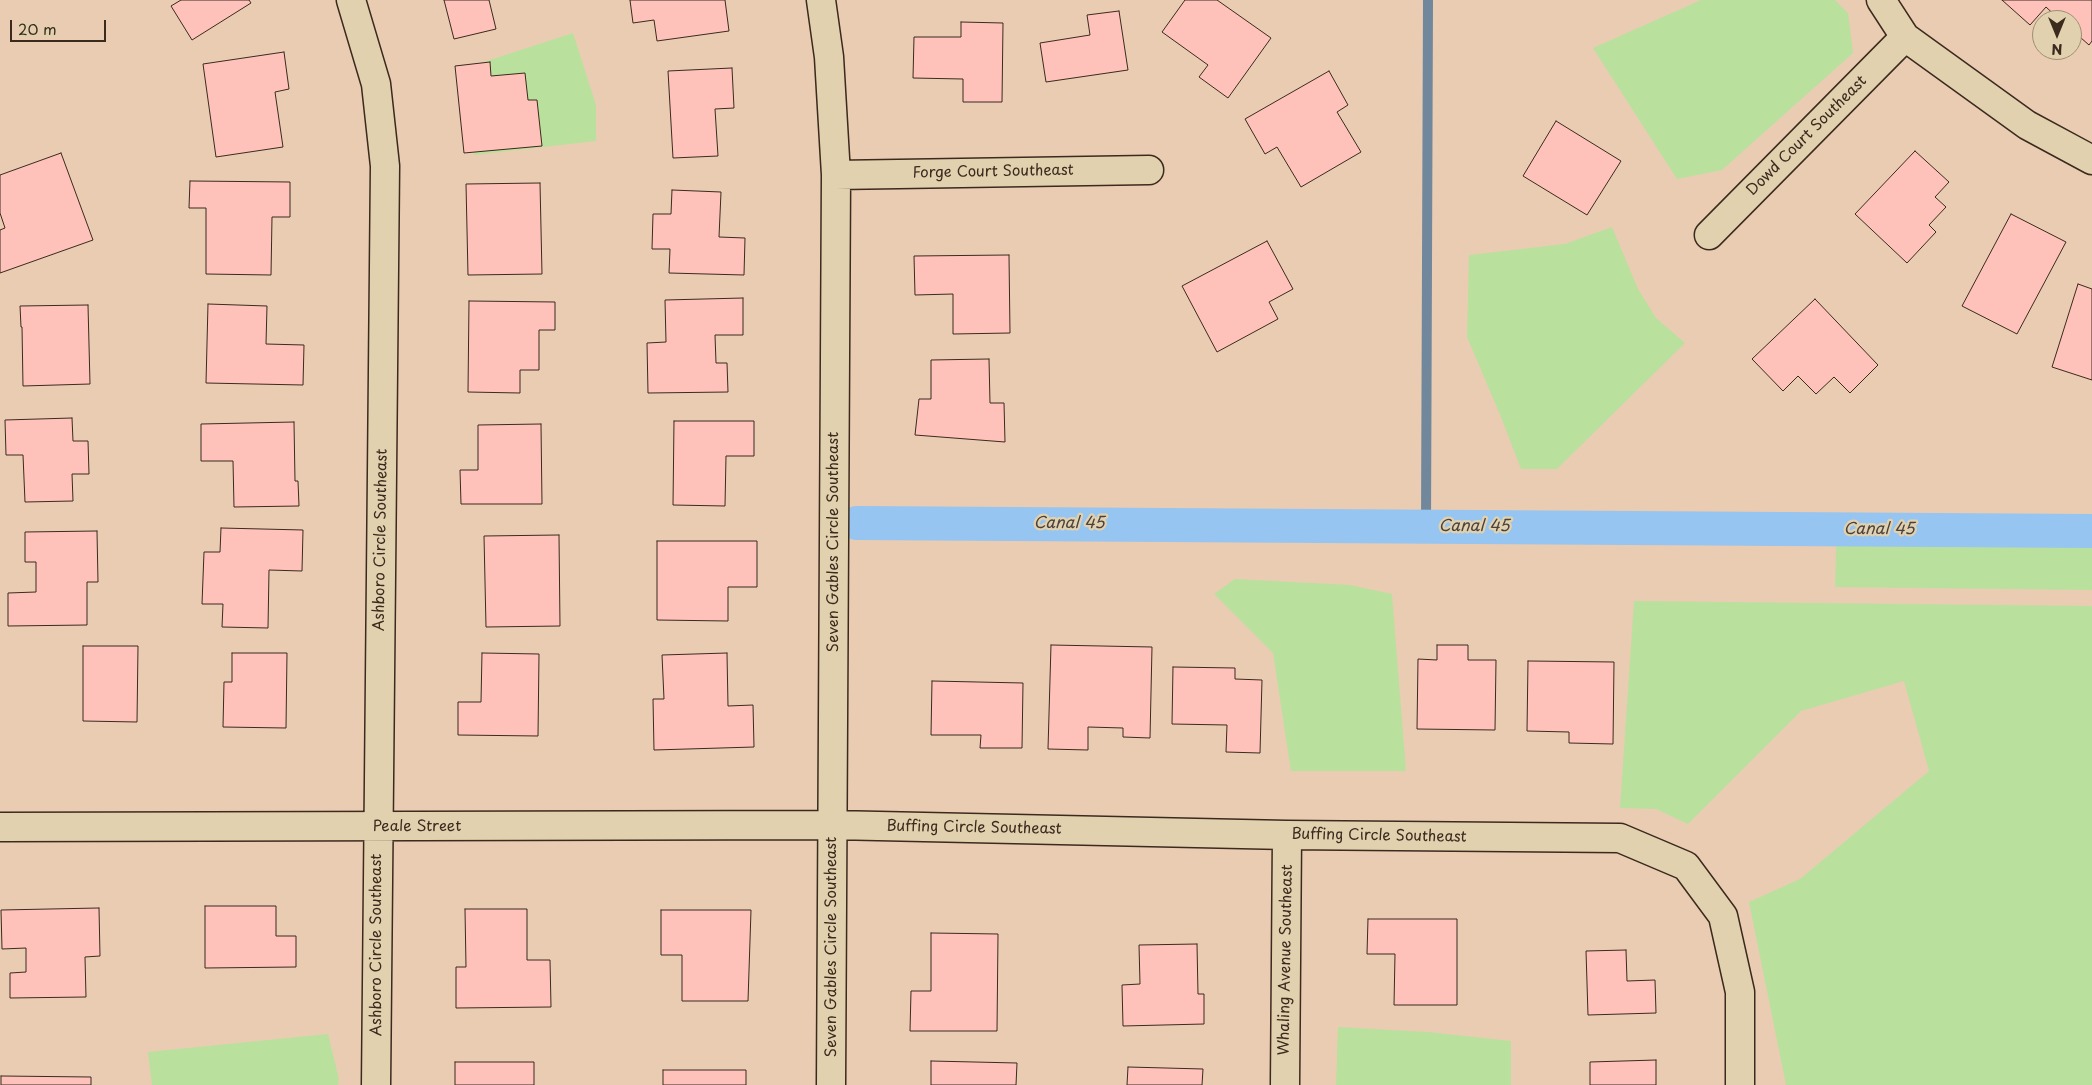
<!DOCTYPE html>
<html>
<head>
<meta charset="utf-8">
<style>
  body { margin:0 }
  #map { position:relative; width:2092px; height:1085px; overflow:hidden; background:#eaccb2; font-family:"Playpen Sans",sans-serif }
  canvas { display:block }
  .north { position:absolute; left:2032px; top:10px; width:50px; height:50px; box-sizing:border-box; background:#e2d1ae; border:1px solid #9f8e74; border-radius:50%; rotate:180deg; font-size:14px; font-weight:700; line-height:20px; text-align:center; color:#3b2a1e }
  .north::after { content:''; display:block; margin:auto; width:18px; height:22px; background:#3b2a1e; clip-path:polygon(50% 0,100% 100%,50% 72%,0 100%) }
  .scale { position:absolute; left:10px; top:20px; width:96px; height:22px; box-sizing:border-box; border:2px solid #3b2a1e; border-top:0; padding-left:6px; font-size:15px; line-height:18px; white-space:nowrap; color:#3b2a1e; -webkit-text-stroke:4px #e2d1ae; paint-order:stroke }
</style>
</head>
<body>
<div id="map">
<canvas width="2092" height="1085"></canvas>
<div class="north">N</div>
<div class="scale">20 m</div>
</div>
<script>
const c = document.querySelector('canvas').getContext('2d');
c.lineJoin = 'round';
function paint(path, color) {
  c.fillStyle = color;
  c.fill(path, 'evenodd');
}
function poly(rows) {
  const path = new Path2D();
  for (const r of rows) {
    path.moveTo(r[0], r[1]);
    for (let i = 2; i < r.length; i += 2) path.lineTo(r[i], r[i + 1]);
  }
  return path;
}
function stroke(path, color, width, dash) {
  c.strokeStyle = color;
  c.lineWidth = width;
  c.lineCap = dash ? 'butt' : 'round';
  c.setLineDash(dash || []);
  c.stroke(path);
}
function write(font, color, halo, rows, align = 'center') {
  c.font = font + ' "Playpen Sans",sans-serif';
  c.lineWidth = 4.5;
  c.setLineDash([]);
  c.textBaseline = 'middle';
  c.strokeStyle = halo;
  c.fillStyle = color;
  for (const [text, x, y, turn = 0] of rows) {
    c.save();
    c.translate(x, y);
    c.rotate((+turn || 0) * Math.PI / 180);
    c.textAlign = isNaN(turn) ? turn : align;
    if (halo) c.strokeText(text, 0, 0);
    c.fillText(text, 0, 0);
    c.restore();
  }
}
paint(poly([
  [1701,0,1835,0,1848,13,1853,53,1722,170,1677,179,1593,48],
  [573,33,596,105,596,141,474,155,456,71],
  [1612,227,1638,289,1656,318,1685,343,1557,469,1521,469,1501,417,1467,337,1469,255,1565,244],
  [1837,514,2092,520,2092,590,1835,587],
  [1235,579,1350,585,1392,594,1406,771,1291,771,1273,653,1214,594],
  [1634,601,2092,606,2092,1085,1786,1085,1749,902,1800,879,1929,771,1904,681,1801,711,1688,824,1656,809,1620,808],
  [1338,1027,1428,1032,1511,1041,1511,1085,1336,1085],
  [328,1034,339,1079,338,1085,152,1085,148,1052]
]), '#b9e19d');
stroke(poly([
  [1426,526,1428,0]
]), '#71879c', 10);
stroke(poly([
  [857,523,2092,531]
]), '#95c5f0', 34);
const building = poly([
  [181,0,249,0,251,3,192,40,171,6,181,0],
  [444,0,489,0,496,29,454,39,444,0],
  [630,0,725,0,729,31,657,41,654,20,633,23,630,0],
  [1185,0,1217,0,1271,38,1228,98,1199,77,1208,65,1162,32,1185,0],
  [2002,0,2092,0,2092,41,2089,45,2072,30,2072,20,2060,20,2046,7,2030,25,2002,0],
  [1119,11,1128,70,1046,82,1040,43,1090,35,1087,15,1119,11],
  [961,22,1003,23,1002,102,963,102,963,79,913,78,914,37,961,37,961,22],
  [284,52,289,89,275,92,283,147,216,157,203,64,284,52],
  [490,62,491,76,525,73,528,100,537,100,542,146,464,153,455,66,490,62],
  [732,68,734,108,715,109,718,156,673,158,668,71,732,68],
  [1329,71,1348,105,1337,112,1361,152,1301,187,1277,147,1265,154,1245,119,1329,71],
  [1556,121,1621,161,1587,215,1523,176,1556,121],
  [1915,151,1949,182,1935,197,1946,207,1929,225,1936,232,1907,263,1855,214,1915,151],
  [61,153,93,240,0,273,0,230,5,228,0,213,0,175,61,153],
  [190,181,290,182,290,217,272,217,271,275,206,274,206,208,189,208,190,181],
  [540,183,542,274,468,275,466,184,540,183],
  [672,190,721,192,719,237,745,238,744,275,669,273,670,249,652,249,653,214,671,214,672,190],
  [2011,214,2066,242,2017,334,1962,306,2011,214],
  [1267,241,1293,289,1269,302,1278,319,1217,352,1182,286,1267,241],
  [1009,255,1010,333,953,334,953,294,915,295,914,256,1009,255],
  [2078,284,2092,289,2092,380,2052,367,2078,284],
  [743,298,743,335,715,335,716,363,727,363,728,392,648,393,647,343,666,342,665,300,743,298],
  [1815,299,1878,365,1850,393,1834,377,1816,394,1798,376,1783,391,1752,359,1815,299],
  [469,301,555,302,555,330,539,330,539,370,520,370,520,393,468,392,469,301],
  [208,304,267,306,266,344,304,345,303,385,206,383,208,304],
  [88,305,90,384,23,386,22,327,21,327,20,306,88,305],
  [989,359,990,403,1004,403,1005,442,915,435,919,399,931,399,931,360,989,359],
  [72,418,73,441,88,441,89,474,72,474,73,501,25,502,23,455,6,455,5,420,72,418],
  [674,421,754,421,754,456,726,456,725,506,673,505,674,421],
  [294,422,295,481,298,481,299,506,234,507,233,461,201,461,201,424,294,422],
  [541,424,542,504,461,504,460,470,478,470,478,425,541,424],
  [221,528,303,530,302,571,269,570,268,628,222,627,223,604,202,604,204,552,220,552,221,528],
  [97,531,98,582,87,582,87,625,8,626,8,593,36,592,36,562,25,562,25,532,97,531],
  [559,535,560,626,486,627,484,536,559,535],
  [657,541,757,541,757,587,728,587,728,621,657,620,657,541],
  [1051,645,1152,647,1150,738,1123,737,1123,728,1088,727,1088,750,1048,749,1051,645],
  [1437,645,1468,645,1468,660,1496,660,1495,730,1417,729,1418,659,1437,660,1437,645],
  [83,646,138,646,137,722,83,721,83,646],
  [232,653,287,653,286,728,223,727,224,682,232,682,232,653],
  [482,653,539,654,538,736,458,735,458,702,481,702,482,653],
  [727,653,728,706,753,705,754,747,654,750,653,699,664,699,662,655,727,653],
  [1528,661,1614,662,1613,744,1569,743,1569,732,1527,731,1528,661],
  [1173,667,1235,668,1235,679,1262,680,1260,753,1226,752,1227,725,1172,724,1173,667],
  [932,681,1023,683,1022,748,980,748,981,735,931,735,932,681],
  [205,906,276,906,276,936,296,936,296,967,205,968,205,906],
  [99,908,100,956,85,957,86,997,10,998,10,973,26,972,26,948,2,949,1,910,99,908],
  [465,909,527,909,527,960,550,960,551,1007,456,1008,456,967,466,967,465,909],
  [661,910,751,910,748,1001,682,1001,682,955,661,955,661,910],
  [1368,919,1457,919,1457,1005,1394,1005,1395,954,1367,954,1368,919],
  [931,933,998,934,997,1031,910,1031,911,991,931,991,931,933],
  [1197,944,1198,994,1204,994,1204,1024,1123,1026,1122,985,1140,984,1139,945,1197,944],
  [1626,950,1627,981,1655,980,1656,1013,1588,1015,1586,951,1626,950],
  [1656,1060,1656,1085,1590,1085,1590,1062,1656,1060],
  [931,1061,1017,1063,1016,1085,931,1085,931,1061],
  [455,1062,534,1062,534,1085,455,1085,455,1062],
  [1128,1067,1203,1069,1202,1085,1127,1085,1128,1067],
  [663,1070,746,1070,746,1085,663,1085,663,1070],
  [1,1076,91,1077,91,1085,1,1085,1,1076]
]);
paint(building, '#fec2ba');
stroke(building, '#3b2a1e', 1);
const street = poly([
  [351,0,376,84,385,166,376,1085],
  [821,0,829,57,836,175,831,1085],
  [1881,0,1905,37,2027,125,2092,160],
  [836,175,1149,170],
  [1709,235,1905,37],
  [0,827,833,825,1287,835,1620,838,1686,866,1723,916,1740,992,1740,1085],
  [1285,1085,1287,835]
]);
stroke(street, '#3b2a1e', 31);
stroke(street, '#e2d1ae', 28);
write('15px', '#3b2a1e', '#e2d1ae', [
  ["Dowd Court Southeast",1807,136,-45],
  ["Forge Court Southeast",993,172,-1],
  ["Ashboro Circle Southeast",381,540,-89],
  ["Seven Gables Circle Southeast",834,542,-90],
  ["Peale Street",417,827],
  ["Buffing Circle Southeast",974,828,1],
  ["Buffing Circle Southeast",1379,836,1],
  ["Ashboro Circle Southeast",377,945,-90],
  ["Seven Gables Circle Southeast",832,947,-90],
  ["Whaling Avenue Southeast",1286,960,-89]
]);
write('italic 16px', '#48413e', '#e2d1ae', [
  ["Canal 45",1069,524],
  ["Canal 45",1474,527],
  ["Canal 45",1879,530]
]);
</script>
</body>
</html>
